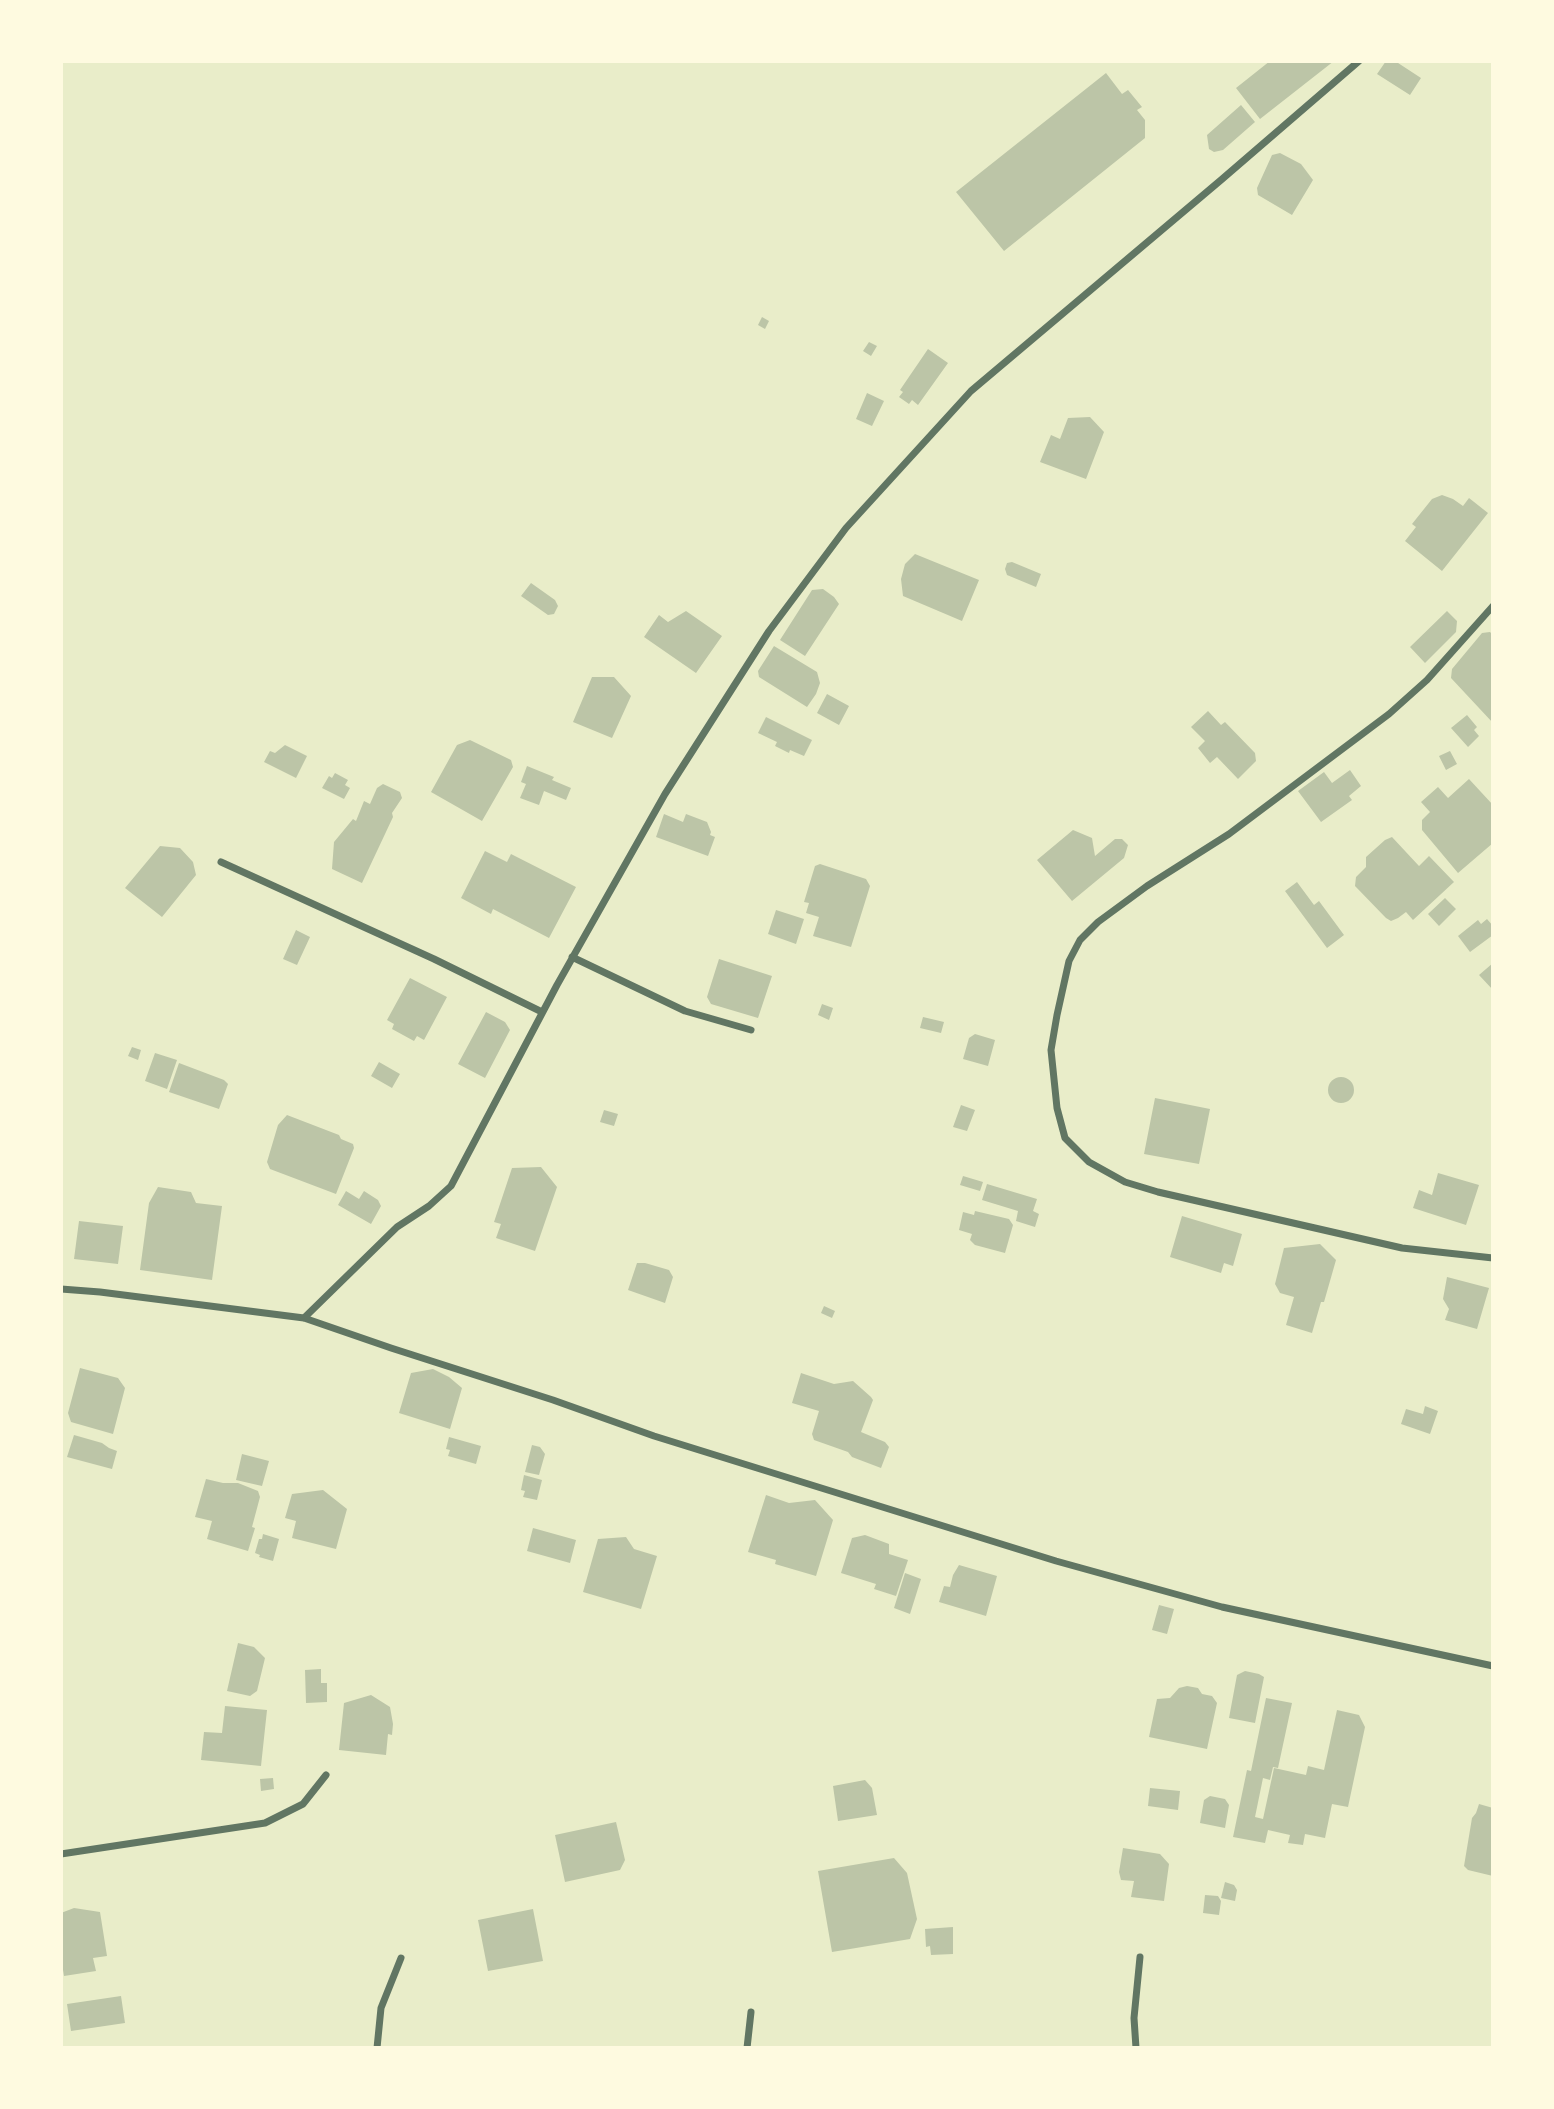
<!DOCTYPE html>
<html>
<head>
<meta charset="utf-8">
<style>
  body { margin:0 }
  #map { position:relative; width:1554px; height:2109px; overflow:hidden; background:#e9edc9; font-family:Inter,sans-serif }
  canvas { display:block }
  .frame { position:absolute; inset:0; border:63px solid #fefae0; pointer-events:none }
</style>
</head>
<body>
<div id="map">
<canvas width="1554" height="2109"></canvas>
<div class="frame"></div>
</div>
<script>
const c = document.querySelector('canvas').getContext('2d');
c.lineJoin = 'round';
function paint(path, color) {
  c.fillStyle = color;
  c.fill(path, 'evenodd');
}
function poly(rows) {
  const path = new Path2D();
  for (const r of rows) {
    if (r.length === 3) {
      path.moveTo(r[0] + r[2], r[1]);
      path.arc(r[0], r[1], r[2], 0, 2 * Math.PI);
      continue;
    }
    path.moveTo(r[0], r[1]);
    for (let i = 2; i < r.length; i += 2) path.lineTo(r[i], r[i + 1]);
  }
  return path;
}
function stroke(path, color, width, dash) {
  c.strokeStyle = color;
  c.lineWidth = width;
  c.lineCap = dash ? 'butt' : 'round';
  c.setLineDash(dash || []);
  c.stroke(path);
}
paint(poly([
  [1270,61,1334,61,1260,119,1236,88],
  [1386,61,1395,61,1421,78,1410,95,1377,74],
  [1106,73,1122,94,1128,90,1142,107,1137,110,1145,120,1145,138,1004,251,956,192],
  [1241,105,1255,122,1223,150,1214,152,1209,149,1207,135],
  [1280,153,1301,164,1313,180,1292,215,1258,195,1257,188,1272,155],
  [762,317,769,321,765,329,758,325],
  [869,342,877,346,871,356,863,351],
  [928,349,948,363,918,405,912,400,909,404,899,397,903,392,900,390],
  [867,393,884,401,872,426,856,419],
  [1090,417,1104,432,1086,479,1040,462,1051,435,1060,439,1068,418],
  [1442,495,1453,499,1463,506,1469,498,1488,513,1442,571,1405,541,1416,527,1412,524,1432,499],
  [915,554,979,580,962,621,903,596,901,579,905,564],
  [1012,562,1041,574,1036,587,1007,575,1005,569,1007,563],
  [531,583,555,600,558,606,554,614,548,615,521,596],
  [823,589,834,597,839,604,805,656,780,640,812,590],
  [686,611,722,636,696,673,644,637,659,615,668,622],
  [1447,611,1457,621,1456,632,1425,663,1410,647],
  [1490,632,1493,635,1493,723,1451,678,1452,669,1482,633],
  [774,646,817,672,820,683,816,694,807,707,759,677,758,671],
  [592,677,614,677,631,696,612,738,573,722],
  [827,694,849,706,839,725,817,713],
  [1208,711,1221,725,1225,722,1255,753,1256,761,1238,779,1217,757,1210,763,1198,748,1205,741,1191,727],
  [1467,715,1477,727,1474,730,1479,736,1468,747,1451,728],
  [766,717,812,740,804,756,790,750,789,753,775,746,777,742,758,733],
  [470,740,511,760,513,767,482,821,431,792,457,745],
  [285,745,307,756,296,778,264,762,270,751,275,753],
  [1450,751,1457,764,1446,770,1439,756],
  [527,766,554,777,552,780,571,788,566,800,544,791,539,805,520,798,526,784,521,782],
  [1350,770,1361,786,1349,796,1352,800,1321,822,1298,791,1324,772,1332,783],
  [335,773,348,780,345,785,350,788,344,799,322,788,329,776,332,778],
  [1469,779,1493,805,1493,843,1458,873,1422,830,1422,820,1430,812,1421,802,1438,787,1448,798],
  [383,784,400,792,402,798,392,813,393,817,362,883,332,869,334,842,353,819,356,821,364,801,370,804,377,788],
  [664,814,683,822,686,814,707,822,711,832,710,835,715,837,708,856,656,837],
  [1073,830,1092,838,1095,856,1115,839,1122,839,1128,845,1124,858,1072,901,1037,860],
  [1392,837,1419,866,1429,856,1454,882,1413,920,1406,912,1398,918,1391,921,1386,918,1355,886,1356,877,1366,867,1366,857,1385,840],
  [160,846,180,848,193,862,196,875,162,917,125,888],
  [485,851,507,862,511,854,576,887,549,938,493,909,491,914,461,898],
  [820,864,866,879,870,886,851,947,813,936,819,917,806,913,809,903,804,902,815,866],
  [1297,882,1314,905,1319,901,1344,935,1327,948,1285,891],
  [1445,898,1456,909,1439,926,1428,914],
  [776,910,804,919,796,944,768,934],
  [1487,919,1493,926,1493,935,1470,952,1458,936,1478,920,1481,924],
  [296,930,310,937,297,965,283,959],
  [719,959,772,976,758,1018,711,1004,707,997],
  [1493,963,1493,990,1479,975],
  [410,978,447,997,424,1040,417,1036,414,1041,392,1029,394,1024,387,1020],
  [822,1004,833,1008,829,1020,818,1015],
  [486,1012,505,1022,510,1030,485,1078,458,1064],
  [923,1017,944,1022,941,1033,920,1028],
  [975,1034,995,1040,988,1066,963,1059,969,1038],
  [132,1047,141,1050,138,1060,128,1056],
  [155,1053,177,1060,167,1089,145,1081],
  [379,1062,400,1074,392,1088,371,1076],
  [179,1063,224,1080,228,1084,219,1109,169,1092],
  [1341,1090,13],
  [1155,1098,1210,1109,1199,1164,1144,1154],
  [961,1105,975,1110,967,1131,953,1127],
  [604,1110,618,1114,614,1126,600,1122],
  [287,1115,339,1135,341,1139,353,1144,354,1148,336,1194,270,1169,267,1162,278,1125],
  [541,1167,557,1187,535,1251,496,1238,501,1224,494,1222,512,1168],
  [1438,1173,1479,1185,1466,1225,1413,1208,1419,1190,1432,1195],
  [963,1176,983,1182,980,1191,960,1185],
  [987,1184,1037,1199,1033,1211,1039,1214,1035,1227,1016,1221,1018,1211,982,1200],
  [158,1187,191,1192,196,1203,222,1206,212,1280,140,1270,149,1203],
  [346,1191,359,1199,364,1191,378,1200,381,1206,371,1224,338,1205],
  [975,1211,1009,1219,1013,1225,1005,1253,975,1245,970,1240,972,1234,959,1230,963,1212,974,1215],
  [1182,1216,1242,1234,1233,1266,1224,1263,1221,1273,1170,1257],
  [79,1221,123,1226,118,1264,74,1259],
  [1320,1244,1336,1260,1324,1302,1321,1302,1312,1333,1286,1325,1294,1297,1280,1293,1275,1284,1284,1248],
  [637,1263,645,1263,669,1270,673,1277,665,1303,628,1290],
  [1447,1277,1489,1288,1477,1329,1445,1320,1449,1309,1443,1299],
  [824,1306,835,1311,832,1318,821,1313],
  [80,1368,118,1378,125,1388,113,1434,71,1422,68,1413],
  [433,1369,449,1377,462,1388,450,1429,399,1413,411,1373],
  [801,1373,834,1384,853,1381,871,1397,873,1400,861,1432,885,1442,889,1447,881,1468,852,1457,848,1452,814,1440,812,1434,819,1411,792,1403],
  [1425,1406,1438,1411,1430,1434,1401,1424,1406,1409,1423,1414],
  [74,1435,102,1443,109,1448,117,1451,112,1469,67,1457],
  [449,1437,481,1446,476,1464,448,1456,450,1450,446,1449],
  [532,1445,540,1447,545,1454,539,1475,525,1472],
  [242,1454,269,1461,262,1486,236,1480],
  [524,1475,542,1480,537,1500,523,1497,525,1491,521,1490],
  [206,1479,223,1483,238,1483,258,1491,260,1497,252,1527,255,1528,248,1551,207,1539,212,1521,195,1517],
  [323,1490,347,1509,336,1549,292,1538,296,1521,285,1518,292,1494],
  [766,1495,789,1503,815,1500,833,1520,816,1576,775,1564,776,1560,748,1552],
  [533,1528,576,1540,570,1563,527,1551],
  [263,1534,279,1539,273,1561,259,1557,260,1555,255,1553,259,1539,262,1539],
  [865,1535,889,1544,889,1554,908,1560,896,1596,874,1589,876,1584,841,1573,852,1538],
  [626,1537,634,1549,657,1556,641,1609,583,1592,598,1539],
  [959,1565,997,1576,986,1616,939,1602,944,1586,950,1587,953,1575],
  [905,1573,921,1579,910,1614,894,1608],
  [1159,1605,1174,1609,1167,1634,1152,1630],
  [238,1643,254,1647,265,1658,257,1691,250,1696,227,1691],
  [321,1669,321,1683,327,1683,327,1702,306,1703,305,1670],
  [1245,1671,1259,1674,1264,1677,1255,1723,1229,1718,1237,1675],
  [1187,1686,1198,1688,1202,1694,1212,1696,1217,1703,1207,1749,1149,1737,1157,1699,1170,1698,1179,1688],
  [371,1695,390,1707,393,1724,392,1735,388,1734,386,1755,339,1750,344,1703],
  [1266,1698,1292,1703,1278,1768,1273,1767,1270,1780,1263,1778,1255,1817,1263,1819,1274,1768,1306,1775,1308,1766,1324,1770,1337,1710,1359,1715,1365,1727,1348,1807,1332,1804,1325,1838,1305,1834,1303,1845,1288,1843,1290,1835,1268,1830,1265,1843,1233,1837,1247,1770,1251,1771],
  [225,1706,267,1710,261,1766,201,1760,204,1732,222,1733],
  [273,1778,274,1789,261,1791,260,1779],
  [865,1780,872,1788,877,1815,838,1821,833,1786],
  [1150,1788,1180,1791,1178,1810,1148,1806],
  [1210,1796,1225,1799,1229,1805,1225,1828,1200,1823,1204,1800],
  [1479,1804,1493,1808,1493,1876,1468,1870,1464,1866,1472,1818,1476,1813],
  [616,1822,625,1860,620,1870,565,1882,555,1835],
  [1123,1848,1160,1854,1169,1864,1164,1901,1131,1897,1134,1881,1121,1880,1119,1872],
  [894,1858,907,1873,917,1919,910,1939,832,1952,818,1871],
  [1225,1882,1234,1885,1237,1890,1235,1901,1221,1898],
  [1205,1895,1218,1896,1221,1901,1219,1915,1203,1913],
  [74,1908,100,1912,107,1956,93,1958,96,1971,64,1976,61,1958,61,1913],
  [533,1909,543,1961,488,1971,478,1920],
  [953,1927,953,1954,931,1955,930,1946,926,1947,925,1929],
  [121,1996,125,2023,71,2031,67,2004]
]), '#bcc5a7');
stroke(poly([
  [1493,606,1427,680,1389,714,1229,834,1147,886,1098,922,1080,940,1069,961,1057,1015,1051,1050,1057,1108,1065,1138,1089,1162,1125,1182,1158,1192,1402,1248,1493,1258],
  [221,862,434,959,542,1012],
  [572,957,685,1011,751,1030],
  [61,1289,100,1292,304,1318,391,1348,553,1400,654,1436,1056,1561,1222,1607,1493,1666],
  [304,1318,397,1227,429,1206,451,1186,557,985,665,794,769,631,846,528,971,391,1221,180,1359,61],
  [61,1854,265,1823,303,1804,326,1775],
  [377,2048,381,2008,401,1958],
  [747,2048,751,2012],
  [1136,2048,1134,2018,1140,1957]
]), '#617663', 7);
</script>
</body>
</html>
